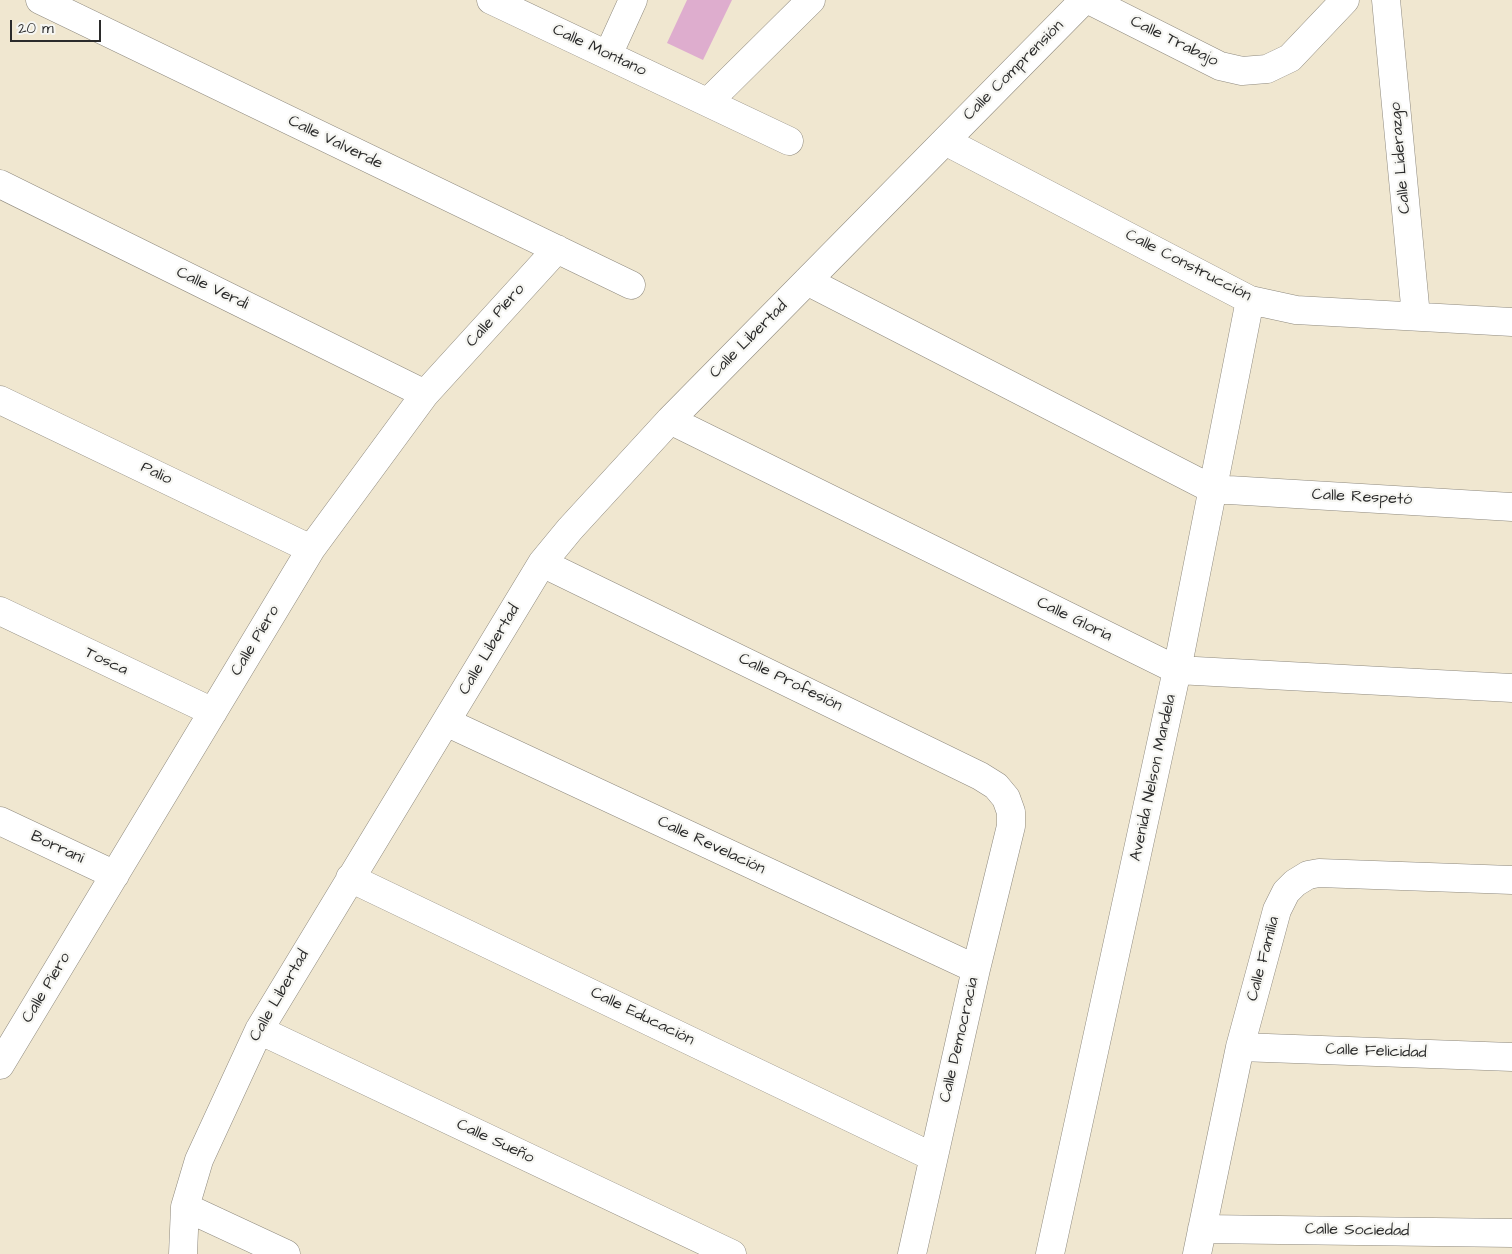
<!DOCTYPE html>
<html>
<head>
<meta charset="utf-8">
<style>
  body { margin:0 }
  #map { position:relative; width:1512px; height:1254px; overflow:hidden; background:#f0e7d0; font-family:"Architects Daughter",sans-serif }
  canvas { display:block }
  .scale { position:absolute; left:10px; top:20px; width:91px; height:22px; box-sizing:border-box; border:2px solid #2b2b2b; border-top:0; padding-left:6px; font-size:15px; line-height:18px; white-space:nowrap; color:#2b2b2b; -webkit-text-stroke:4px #f6f6f2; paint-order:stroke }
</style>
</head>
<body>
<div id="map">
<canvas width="1512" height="1254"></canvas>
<div class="scale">20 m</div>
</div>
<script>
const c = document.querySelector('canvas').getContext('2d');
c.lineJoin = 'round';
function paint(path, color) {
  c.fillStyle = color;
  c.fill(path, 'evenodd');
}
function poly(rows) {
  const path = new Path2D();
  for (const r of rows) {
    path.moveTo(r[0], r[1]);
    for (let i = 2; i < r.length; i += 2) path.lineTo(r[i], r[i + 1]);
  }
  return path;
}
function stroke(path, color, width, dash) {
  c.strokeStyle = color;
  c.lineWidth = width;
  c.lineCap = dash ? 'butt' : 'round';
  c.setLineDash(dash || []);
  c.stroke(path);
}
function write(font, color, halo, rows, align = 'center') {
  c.font = font + ' "Architects Daughter",sans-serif';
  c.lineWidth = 4.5;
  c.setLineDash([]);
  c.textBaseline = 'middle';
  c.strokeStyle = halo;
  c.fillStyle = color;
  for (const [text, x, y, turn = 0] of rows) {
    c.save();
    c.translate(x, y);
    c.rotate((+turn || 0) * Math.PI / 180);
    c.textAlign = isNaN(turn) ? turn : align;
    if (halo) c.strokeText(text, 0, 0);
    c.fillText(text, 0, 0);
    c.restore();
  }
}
paint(poly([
  [687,0,732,0,703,60,667,43]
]), '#deadce');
const minor = poly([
  [40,0,631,285],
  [491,0,789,141],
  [1089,0,1220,66,1242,71,1267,69,1290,58,1345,0],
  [1386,0,1416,316],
  [608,55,633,0],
  [708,102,811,0],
  [945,141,1250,300,1296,310,1512,322],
  [0,184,425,394],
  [807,281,1212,489,1512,507],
  [0,400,311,549],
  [670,420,1177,670,1512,688],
  [542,563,980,776,996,786,1006,798,1011,812,1011,826,976,969,912,1254],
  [0,611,213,712],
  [446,722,976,969],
  [0,821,115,875],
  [350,878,933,1157],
  [259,1030,732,1254],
  [1240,1047,1512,1057],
  [0,1065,311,549,425,394,557,249],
  [185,1207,286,1254],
  [1202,1229,1512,1233],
  [183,1254,185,1207,199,1160,259,1030,542,563,570,529,670,420,1084,0],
  [1050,1254,1177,670,1250,300],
  [1197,1254,1240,1047,1277,910,1286,892,1295,883,1308,875,1319,873,1512,880]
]);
stroke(minor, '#8e897e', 29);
stroke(minor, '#fff', 28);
write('16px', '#2b2b2b', '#f6f6f2', [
  ["Calle Trabajo",1174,42,26],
  ["Calle Montano",599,51,25],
  ["Calle Comprensión",1014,71,-45],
  ["Calle Valverde",335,143,26],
  ["Calle Liderazgo",1401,158,-95],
  ["Calle Construcción",1188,266,27],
  ["Calle Verdi",212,289,26],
  ["Calle Piero",496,316,-48],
  ["Calle Libertad",749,340,-45],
  ["Palio",156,474,26],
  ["Calle Respetó",1362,498,3],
  ["Calle Gloria",1074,620,26],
  ["Calle Piero",256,641,-59],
  ["Calle Libertad",490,650,-59],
  ["Tosca",106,662,25],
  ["Calle Profesión",790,683,26],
  ["Avenida Nelson Mandela",1154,778,-78],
  ["Calle Revelación",711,846,25],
  ["Borrani",57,848,25],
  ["Calle Familia",1264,959,-75],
  ["Calle Piero",47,988,-59],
  ["Calle Libertad",280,996,-60],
  ["Calle Educación",642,1017,26],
  ["Calle Democracia",960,1040,-77],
  ["Calle Felicidad",1376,1052,2],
  ["Calle Sueño",495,1142,25],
  ["Calle Sociedad",1357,1231,1]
]);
</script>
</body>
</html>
